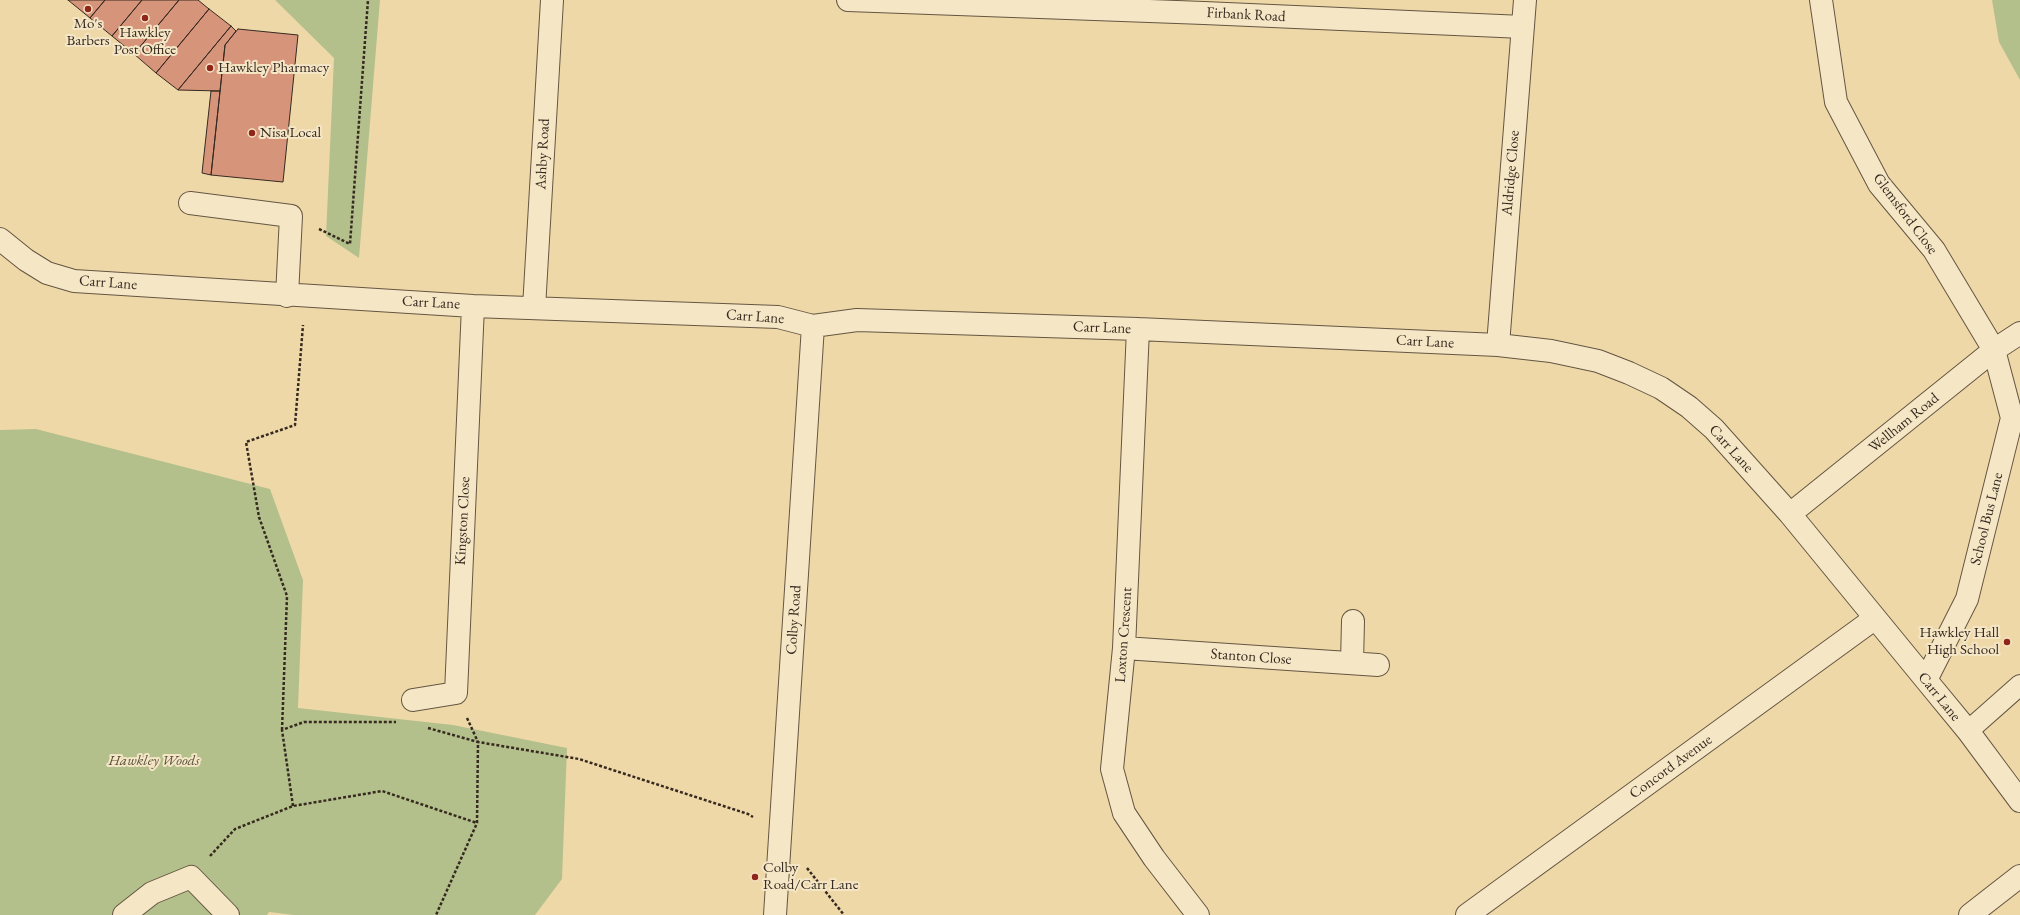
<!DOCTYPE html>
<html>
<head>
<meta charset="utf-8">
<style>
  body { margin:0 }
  canvas { display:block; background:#efd8a8 }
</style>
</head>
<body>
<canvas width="2020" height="915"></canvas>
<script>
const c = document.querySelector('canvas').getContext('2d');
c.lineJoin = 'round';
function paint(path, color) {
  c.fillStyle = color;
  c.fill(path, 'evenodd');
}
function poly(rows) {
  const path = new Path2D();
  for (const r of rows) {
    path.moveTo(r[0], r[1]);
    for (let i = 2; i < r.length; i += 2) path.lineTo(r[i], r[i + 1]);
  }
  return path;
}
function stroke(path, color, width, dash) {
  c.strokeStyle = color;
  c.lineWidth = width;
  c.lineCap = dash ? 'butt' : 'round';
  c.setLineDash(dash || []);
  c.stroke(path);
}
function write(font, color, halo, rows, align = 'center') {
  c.font = font + ' "EB Garamond",serif';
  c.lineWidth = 4;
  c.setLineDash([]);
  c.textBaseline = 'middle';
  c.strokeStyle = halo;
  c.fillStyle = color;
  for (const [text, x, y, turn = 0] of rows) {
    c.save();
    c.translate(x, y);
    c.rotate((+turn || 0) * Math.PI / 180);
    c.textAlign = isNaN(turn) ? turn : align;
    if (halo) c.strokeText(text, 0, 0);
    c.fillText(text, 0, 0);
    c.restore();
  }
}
paint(poly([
  [275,0,380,0,359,258,326,236,334,58],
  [1992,0,2020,0,2020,80,1999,42],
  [36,429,270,489,303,580,298,708,453,725,567,748,562,879,535,915,294,915,269,912,267,915,0,915,0,430]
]), '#b4c08b');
const building = poly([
  [68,0,105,0,90,18,68,0],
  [105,0,142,0,112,36,90,18,105,0],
  [142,0,179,0,134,54,112,36,142,0],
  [179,0,198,0,209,9,156,73,134,54,179,0],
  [209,9,231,26,178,90,156,73,209,9],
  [231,26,236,31,225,45,220,91,178,90,231,26],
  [238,29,298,35,283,182,211,175,225,45,238,29],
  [211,91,220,91,211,175,202,173,211,91]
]);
paint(building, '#d6947b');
stroke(building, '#362a20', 1);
const lane = poly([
  [1968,731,2020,685]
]);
const street = poly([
  [848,0,1204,13,1523,27],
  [1821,0,1836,102,1879,184,1934,250,1994,350,2012,418,1967,599,1926,680],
  [190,203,291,216,287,296],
  [0,239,26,260,47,273,74,281,473,306,778,317,813,326,857,320,1138,329,1498,345,1551,351,1598,361,1629,373,1661,388,1689,407,1714,429,1790,514,1926,680,1968,731,2020,801],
  [534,308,552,0],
  [1138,329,1124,648,1112,769,1124,813,1154,858,1198,915],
  [1498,345,1525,0],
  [1790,514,1994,350,2020,333],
  [1124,648,1378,665],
  [1352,663,1353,621],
  [413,700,456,693,473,306],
  [124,915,152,893,191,877,228,915],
  [775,915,813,326],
  [1467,915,1874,619],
  [1970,915,2020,876]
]);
stroke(lane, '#645642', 22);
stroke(street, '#645642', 24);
stroke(poly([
  [319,229,350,244,368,0],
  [467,718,478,742,579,759,748,814,753,817],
  [428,728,478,742,477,823,436,915],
  [282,730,287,596,259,517,246,442,295,425,303,325],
  [293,806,282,730,304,722,396,722],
  [210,856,235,829,293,806,382,791,477,823],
  [807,868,844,915]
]), '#362a20', 2.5, [3, 2]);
stroke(lane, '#f5e6c6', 20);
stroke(street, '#f5e6c6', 22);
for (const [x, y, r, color] of [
  [88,9,4,"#8f2418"],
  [145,18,4,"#8f2418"],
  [210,68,4,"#8f2418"],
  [252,133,4,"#8f2418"],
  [2007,642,4,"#8f2418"],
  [755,877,4,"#8f2418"]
]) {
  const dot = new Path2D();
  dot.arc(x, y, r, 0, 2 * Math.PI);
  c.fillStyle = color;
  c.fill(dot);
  stroke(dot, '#f5e6c6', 1.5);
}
write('15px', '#362a20', '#f5e6c6', [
  ["Firbank Road",1246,15,3],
  ["Ashby Road",543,154,-87],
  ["Aldridge Close",1511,173,-85],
  ["Glemsford Close",1905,214,53],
  ["Carr Lane",108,283,4],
  ["Carr Lane",431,303,3],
  ["Carr Lane",755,317,4],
  ["Carr Lane",1102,328,2],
  ["Carr Lane",1425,342,3],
  ["Wellham Road",1904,423,-39],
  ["Carr Lane",1731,449,48],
  ["School Bus Lane",1987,519,-76],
  ["Kingston Close",463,521,-87],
  ["Colby Road",794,620,-86],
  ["Loxton Crescent",1124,635,-86],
  ["Stanton Close",1251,657,4],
  ["Carr Lane",1939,697,51],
  ["Concord Avenue",1671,767,-36]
]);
write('15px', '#362a20', '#f5e6c6', [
  ["Mo's",88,24,"center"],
  ["Barbers",88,41,"center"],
  ["Hawkley",145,33,"center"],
  ["Post Office",145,50,"center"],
  ["Hawkley Pharmacy",218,68],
  ["Nisa Local",260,133],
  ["Hawkley Hall",1999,633,"right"],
  ["High School",1999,650,"right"],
  ["Colby",763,868],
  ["Road/Carr Lane",763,885]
], 'left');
write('italic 15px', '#56503b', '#f5e6c6', [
  ["Hawkley Woods",154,761]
]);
</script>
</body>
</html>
